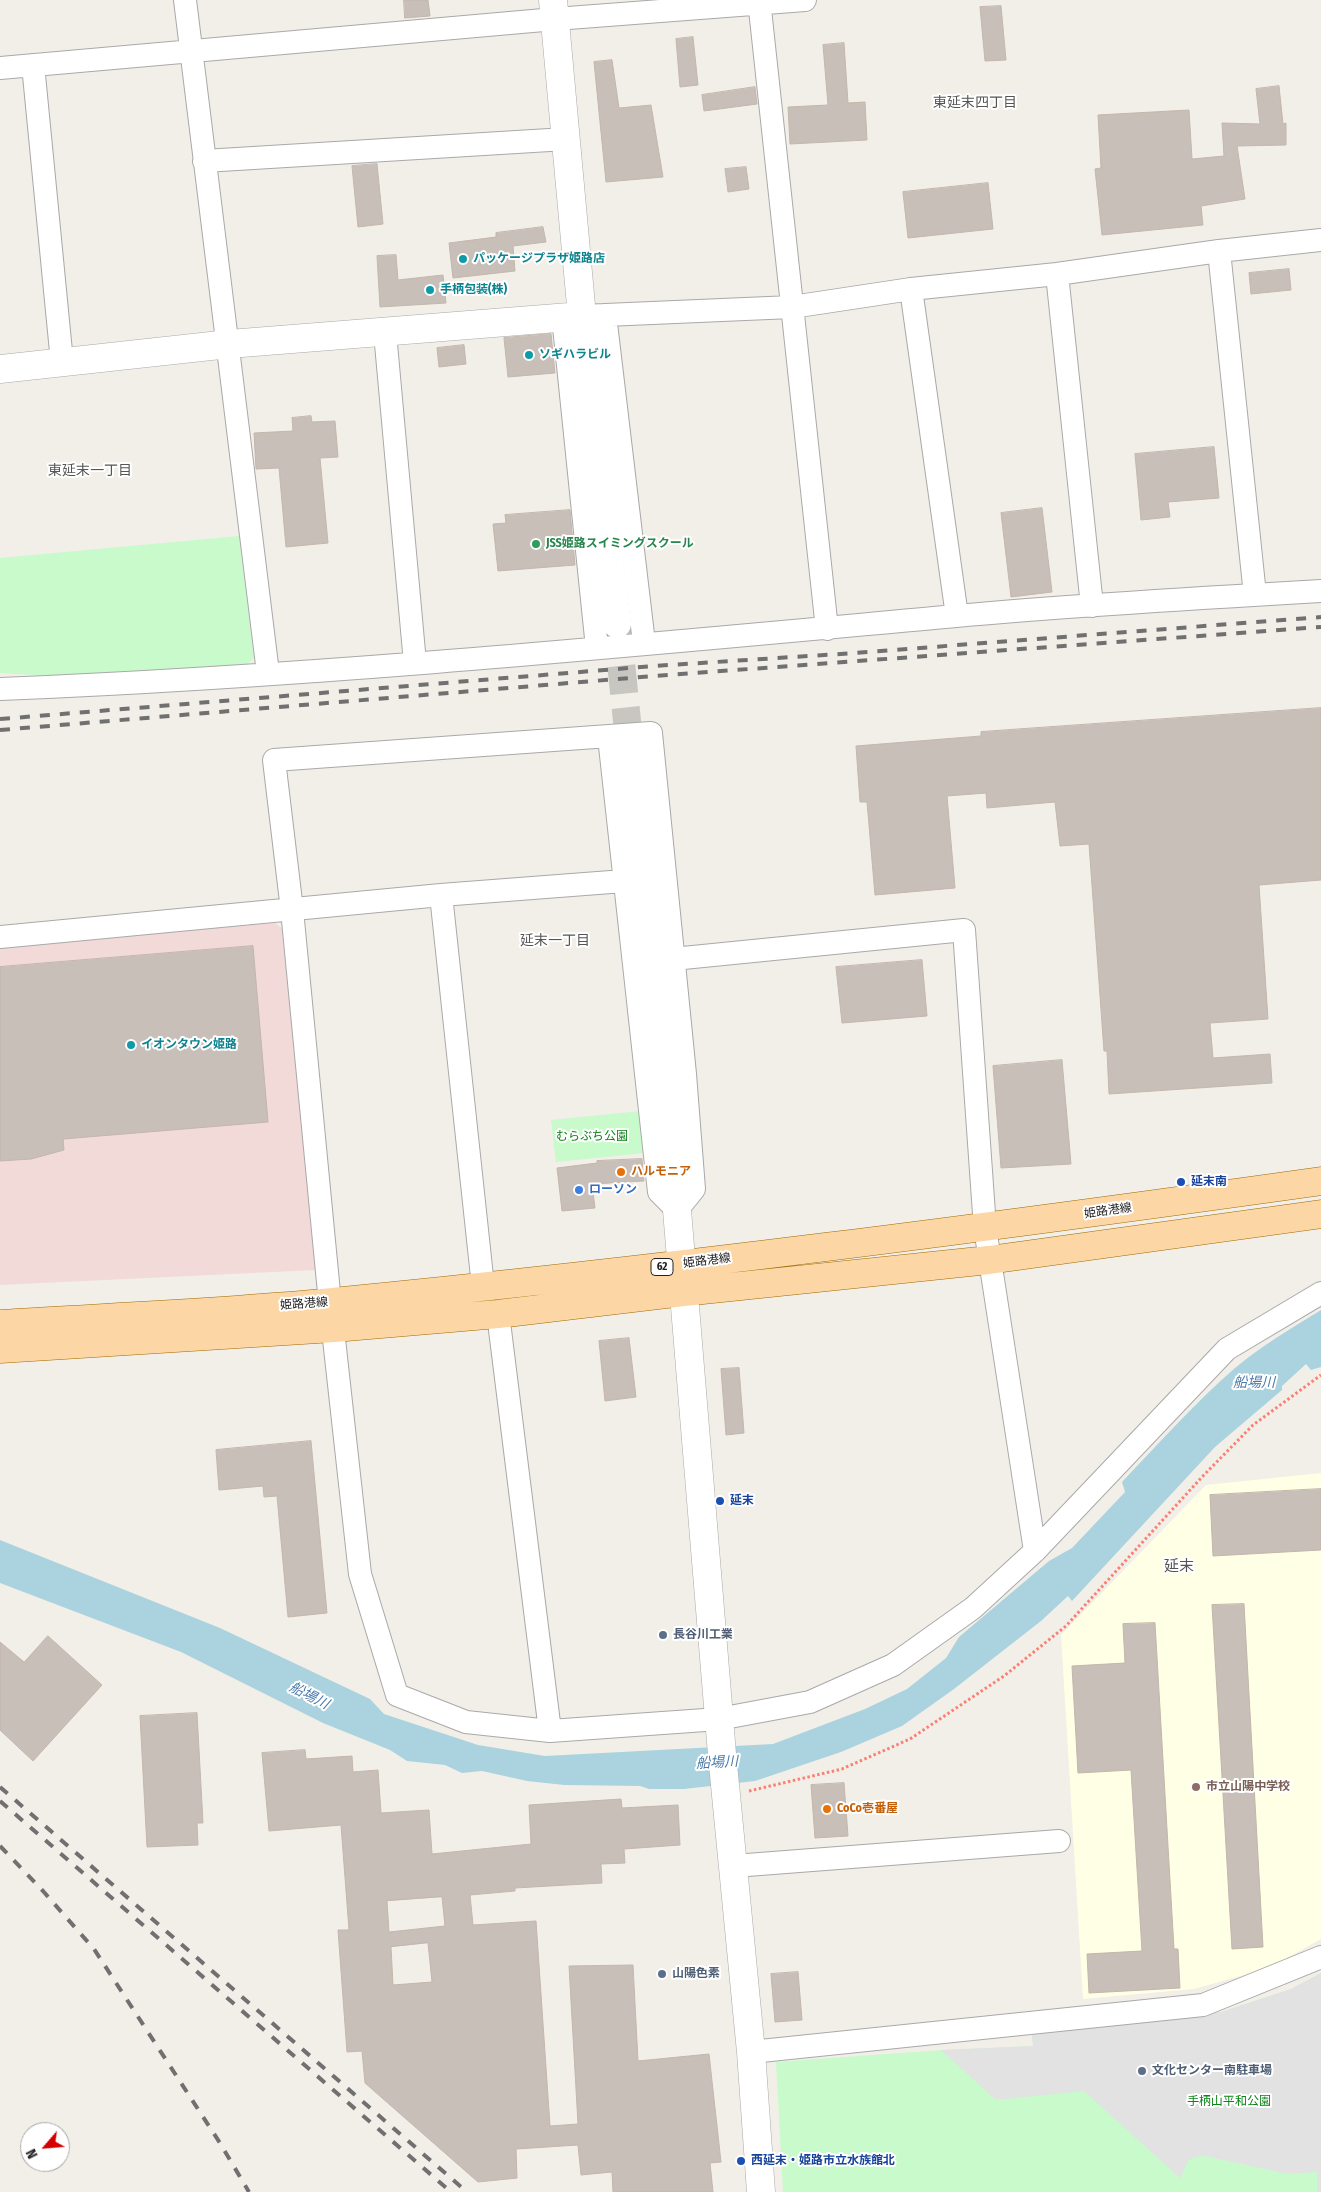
<!DOCTYPE html>
<html>
<head>
<meta charset="utf-8">
<style>
  body { margin:0 }
  #map { position:relative; width:1321px; height:2192px; overflow:hidden; background:#f2efe9; font-family:"Fira Sans Condensed",sans-serif }
  canvas { display:block }
  .north { position:absolute; left:20px; top:2122px; width:50px; height:50px; box-sizing:border-box; background:#fff; border:1px solid #a7a7a7; border-radius:50%; rotate:243deg; font-size:14px; font-weight:700; line-height:20px; text-align:center; color:#222 }
  .north::after { content:''; display:block; margin:auto; width:18px; height:22px; background:#d40000; clip-path:polygon(50% 0,100% 100%,50% 72%,0 100%) }
</style>
</head>
<body>
<div id="map">
<canvas width="1321" height="2192"></canvas>
<div class="north">N</div>
</div>
<script>
const g = document.querySelector('canvas').getContext('2d');
g.lineJoin = 'round';
function paint(path, color) { g.fillStyle = color; g.fill(path, 'evenodd'); }
function strokePath(path, color, width, dash) { g.strokeStyle = color; g.lineWidth = width; g.lineCap = dash ? 'butt' : 'round'; g.setLineDash(dash || []); g.stroke(path); }
function drawText(font, color, halo, rows, align = 'center') {
  g.font = font + ' "Fira Sans Condensed","Noto Sans JP",sans-serif'; g.lineWidth = 4; g.setLineDash([]); g.textBaseline = 'middle'; g.strokeStyle = halo; g.fillStyle = color; for (const [text, x, y, turn = 0] of rows) {
    g.save(); g.translate(x, y); g.rotate((+turn || 0) * Math.PI / 180); g.textAlign = isNaN(turn) ? turn : align; if (halo) g.strokeText(text, 0, 0); g.fillText(text, 0, 0); g.restore();
  }
}
paint(new Path2D(`
  M275,923L282,928L316,1270L0,1285V945Z`), '#f2dad9');
paint(new Path2D(`
  M1321,1473V1939L1269,1968L1194,1989L1083,1999L1061,1635L1206,1485Z`), '#ffffe5');
paint(new Path2D(`
  M239,536L254,658L244,667L65,677L0,673V558Z
  M641,1111L645,1153L556,1162L551,1120Z
  M1321,1973V2192H783L776,2062L941,2050L1033,2046L1032,2035L1040,2030L1221,2012L1291,1989Z`), '#c8facc');
paint(new Path2D(`
  M1321,1973V2192H1317V2172L1288,2174L1205,2156L1194,2157L1188,2161L1180,2178L1084,2091L996,2100L941,2050L1033,2046L1032,2035L1040,2030L1221,2012L1291,1989Z`), '#e2e2e2');
paint(new Path2D(`
  M1321,1310V1367L1311,1370L1306,1364L1282,1386V1390L1215,1447L1072,1601L1068,1596L1041,1621L954,1689L902,1726L841,1752L755,1781L684,1789H649L640,1786L564,1785L527,1781L482,1771L462,1773L445,1765L407,1761L390,1750L323,1723L181,1652L0,1583V1540L220,1628L370,1699L384,1714L478,1745L545,1756L773,1744L865,1709L907,1689L946,1658L959,1637L1049,1561L1072,1548L1125,1492L1122,1482C1159,1443 1195,1403 1235,1368C1261,1346 1292,1328 1321,1310Z`), '#aad3df');
const building = new Path2D(`
  M404,0H428L430,16L405,18Z
  M1001,6L1006,60L985,61L980,7Z
  M693,37L698,85L680,87L676,39Z
  M844,43L848,103L865,102L867,140L790,144L788,107L828,105L823,45Z
  M612,60L619,108L651,105L663,177L606,182L594,62Z
  M1279,86L1283,124L1286,123V145L1237,146L1245,199L1201,206L1203,225L1102,235L1095,169L1101,168L1098,115L1189,110L1192,159L1224,156L1222,123L1260,124L1256,89Z
  M755,87L757,104L704,111L702,95Z
  M377,164L383,224L358,227L352,166Z
  M746,167L749,189L728,192L725,169Z
  M988,183L993,229L908,238L903,192Z
  M543,227L546,242L513,246L515,271L453,278L449,243L496,237V233Z
  M396,255L398,280L443,275L446,303L380,307L377,256Z
  M1289,269L1291,290L1251,294L1249,273Z
  M551,334L555,373L508,377L504,338Z
  M464,345L466,364L439,367L437,348Z
  M311,416L312,422L335,421L338,457L320,458L328,543L286,547L279,468L256,469L254,433L293,431L292,418Z
  M1214,447L1219,498L1168,502L1170,517L1141,520L1135,454Z
  M1042,508L1052,592L1011,597L1001,513Z
  M570,510L575,565L498,571L493,524L506,523L505,515Z
  M1321,708V880L1259,885L1268,1019L1210,1023L1213,1058L1270,1054L1272,1083L1109,1094L1107,1051H1104L1089,844L1060,846L1055,802L987,808L986,793L947,796L955,888L875,895L867,802H860L856,746L981,736V732Z
  M253,946L268,1122L63,1139L64,1150L31,1159L0,1161V967Z
  M922,960L927,1016L842,1023L836,967Z
  M1062,1060L1071,1164L1001,1168L993,1066Z
  M642,1159L644,1181L592,1184L595,1208L562,1211L557,1168L597,1163V1161Z
  M629,1338L636,1397L605,1401L599,1341Z
  M739,1368L744,1433L726,1435L721,1369Z
  M311,1441L327,1613L288,1617L277,1496L264,1497L263,1486L219,1490L216,1450Z
  M1321,1489V1550L1213,1556L1210,1495Z
  M1244,1604L1263,1947L1232,1949L1212,1605Z
  M1155,1623L1174,1949H1178L1180,1988L1089,1993L1087,1954L1142,1951L1131,1770L1078,1773L1072,1666L1125,1663L1123,1624Z
  M48,1636L102,1685L33,1761L0,1730V1642L24,1662Z
  M197,1713L203,1823H197L198,1845L147,1847L140,1716Z
  M305,1750L306,1759L352,1756L353,1772L378,1770L381,1813L429,1810L432,1854L531,1844L529,1805L621,1799L622,1808L678,1805L680,1845L624,1849L625,1863L601,1864L602,1883L515,1888V1891L470,1895L473,1925L536,1921L550,2126L578,2124L569,1966L633,1965L638,2061L709,2054L721,2162L710,2163L713,2192H613L612,2172L581,2175L578,2145L516,2149L517,2178L478,2182L365,2083L362,2051L347,2052L338,1930H349L341,1825L269,1831L262,1753ZM442,1897L445,1926L389,1932L387,1901ZM428,1943L432,1982L393,1985L391,1947Z
  M844,1783L848,1836L815,1838L811,1785Z
  M798,1972L802,2020L775,2022L771,1974Z`);
paint(building, '#c7bfb8');
strokePath(building, '#c4b6ab', 1);
strokePath(new Path2D(`
  M617,624L630,750`), '#c8c6c1', 28, [28, 14]);
const minor = new Path2D(`
  M185,0L268,673
  M759,0L827,629
  M33,65L62,362
  M0,68L555,19L805,0
  M204,161L566,139
  M1219,251L1255,595
  M1057,274L1092,606
  M911,289L957,616
  M605,315L644,643
  M582,316L792,307L911,289L1057,274L1219,251L1321,240
  M563,317L597,648
  M385,333L415,663
  M0,689C319,676 638,645 956,616C1077,605 1199,598 1321,591
  M609,737L659,1192L677,1210L694,1189L685,1074L651,733L274,760L292,910L330,1303L360,1574L397,1695L466,1722L550,1731L719,1719L810,1702L893,1665L973,1608L1035,1551L1227,1349L1321,1293
  M441,895L483,1286
  M0,937L441,895L624,881
  M673,959L964,930L985,1228L1035,1551
  M498,1314L550,1731
  M734,1866L1059,1841
  M751,2052L1203,2005L1321,1957`);
const tertiary = new Path2D(`
  M553,0L585,349L617,624
  M0,369L229,344L582,316
  M630,750L677,1210L722,1754L751,2052L761,2192`);
const primary = new Path2D(`
  M0,1324C111,1317 223,1313 333,1302C664,1270 992,1227 1321,1181
  M0,1349L334,1328L498,1314L683,1292L989,1260L1321,1214`);
strokePath(minor, '#a9a9a9', 24);
strokePath(tertiary, '#a9a9a9', 29);
strokePath(primary, '#a06b00', 29);
strokePath(new Path2D(`
  M749,1791L842,1769L910,1739L1004,1676L1066,1626L1202,1477L1253,1425L1321,1375`), '#fa8072', 3, [2.5, 2.5]);
strokePath(minor, '#fff', 22);
strokePath(tertiary, '#fff', 28);
strokePath(primary, '#fcd6a4', 28);
strokePath(new Path2D(`
  M0,719L654,666L855,653L1321,617
  M0,730L654,676L1321,627
  M0,1787L467,2192
  M0,1801L451,2192
  M0,1846L43,1891L94,1949L220,2143L249,2192`), '#707070', 4, [10, 10]);
for (const [x, y, r, color] of [
  [463,259,5,"#0f9aa8"],
  [430,290,5,"#0f9aa8"],
  [529,355,5,"#0f9aa8"],
  [536,544,5,"#2e9e5b"],
  [131,1045,5,"#0f9aa8"],
  [621,1172,5,"#e8710a"],
  [1181,1182,5,"#1a4fb4"],
  [579,1190,5,"#3f7fe0"],
  [720,1501,5,"#1a4fb4"],
  [663,1635,5,"#5c6f8a"],
  [1196,1787,5,"#8d6e63"],
  [827,1809,5,"#e8710a"],
  [662,1974,5,"#5c6f8a"],
  [1142,2071,5,"#5c6f8a"],
  [741,2161,5,"#1a4fb4"]
]) { const dot = new Path2D(); dot.arc(x, y, r, 0, 2 * Math.PI); g.fillStyle = color; g.fill(dot); strokePath(dot, '#fff', 2); }
for (const [x, y, w] of [
  [662,1267,22]
]) { const box = new Path2D(); box.roundRect(x - w / 2, y - 8.5, w, 17, 4); g.fillStyle = '#fff'; g.fill(box); strokePath(box, '#222', 1); }
drawText('bold 11px', '#222', null, [
  ["62",662,1267]
]);
drawText('bold 12px', '#0d838f', '#fff', [
  ["パッケージプラザ姫路店",473,259],
  ["手柄包装(株)",440,290],
  ["ソギハラビル",539,355],
  ["イオンタウン姫路",141,1045]
], 'left');
drawText('bold 12px', '#27864d', '#fff', [
  ["JSS姫路スイミングスクール",546,544]
], 'left');
drawText('12px', '#0c8416', '#fff', [
  ["むらぶち公園",592,1137],
  ["手柄山平和公園",1229,2102]
]);
drawText('bold 12px', '#c56008', '#fff', [
  ["ハルモニア",631,1172],
  ["CoCo壱番屋",837,1809]
], 'left');
drawText('bold 12px', '#164399', '#fff', [
  ["延末南",1191,1182],
  ["延末",730,1501],
  ["西延末・姫路市立水族館北",751,2161]
], 'left');
drawText('bold 12px', '#366cbe', '#fff', [
  ["ローソン",589,1190]
], 'left');
drawText('12px', '#222', '#fff', [
  ["姫路港線",1108,1211,-8],
  ["姫路港線",707,1261,-7],
  ["姫路港線",304,1304,-4]
]);
drawText('bold 12px', '#4e5e75', '#fff', [
  ["長谷川工業",673,1635],
  ["山陽色素",672,1974],
  ["文化センター南駐車場",1152,2071]
], 'left');
drawText('bold 12px', '#785e54', '#fff', [
  ["市立山陽中学校",1206,1787]
], 'left');
drawText('14px', '#555', '#fff', [
  ["東延末四丁目",975,103],
  ["東延末一丁目",90,471],
  ["延末一丁目",555,941]
]);
drawText('italic 14px', '#4a7aab', '#fff', [
  ["船場川",1254,1383],
  ["船場川",309,1696,27],
  ["船場川",717,1763,-3]
]);
drawText('15px', '#555', '#fff', [
  ["延末",1179,1567]
]);
</script>
</body>
</html>
